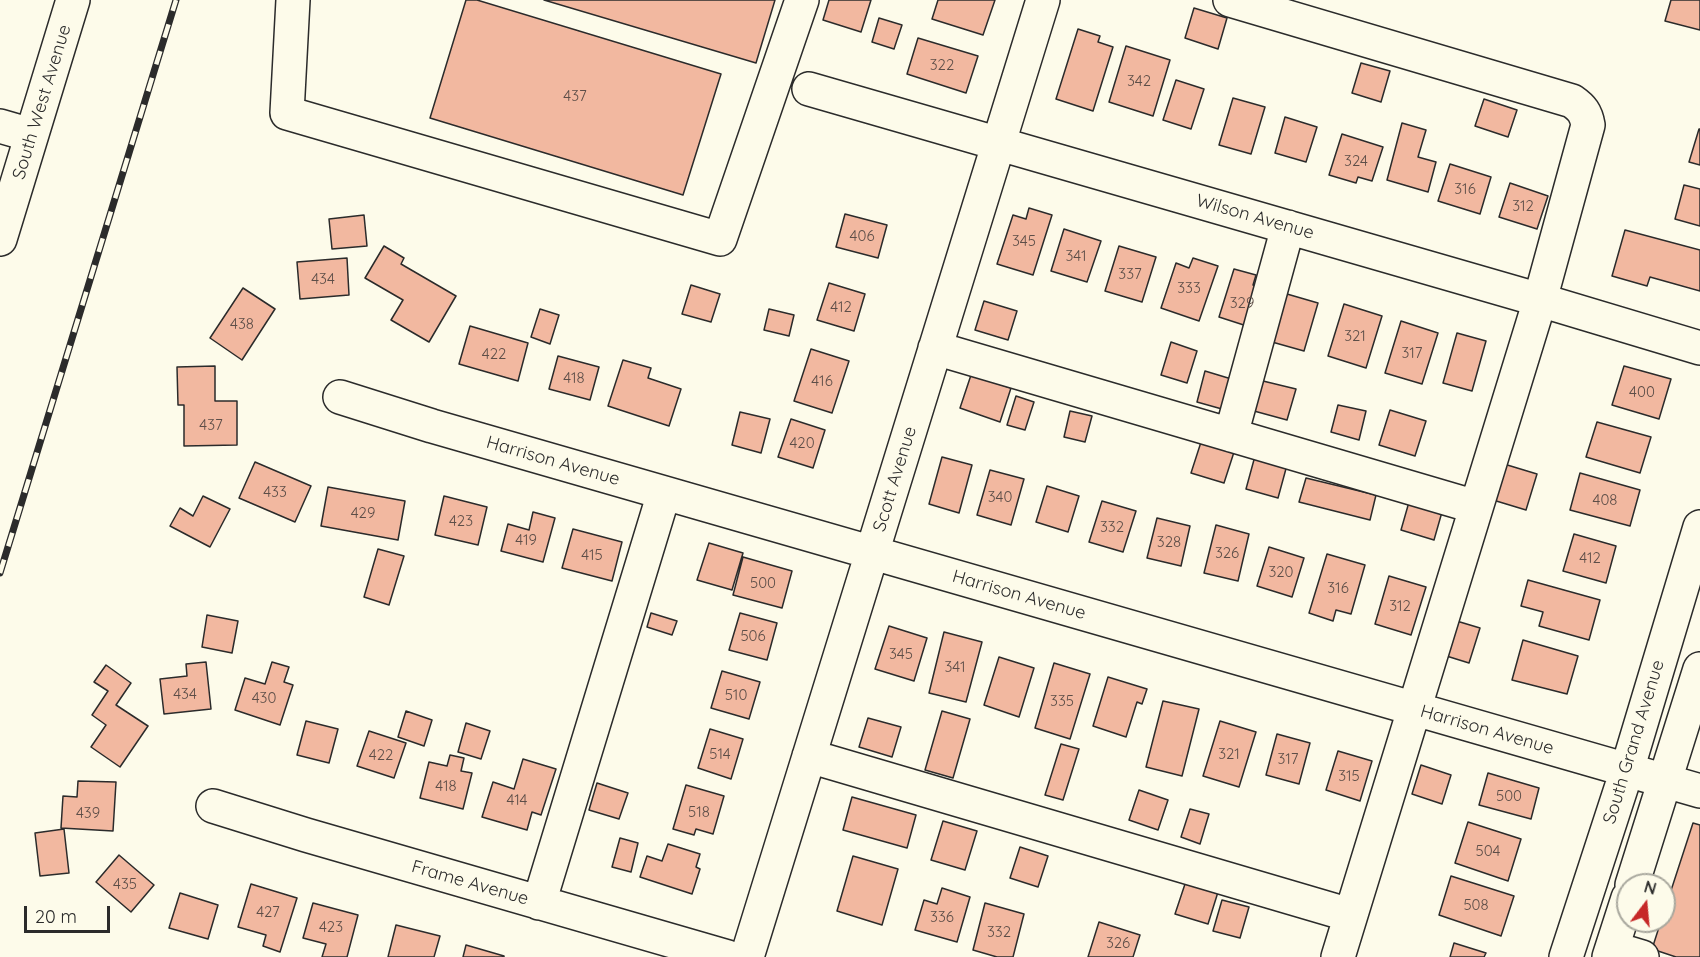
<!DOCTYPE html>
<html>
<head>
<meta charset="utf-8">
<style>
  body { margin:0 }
  #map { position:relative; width:1700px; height:957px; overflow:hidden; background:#fdfbea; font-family:Quicksand,sans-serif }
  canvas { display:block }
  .north { position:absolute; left:1616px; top:873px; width:60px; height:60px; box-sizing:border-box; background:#fdfbea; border:2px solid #a9a89e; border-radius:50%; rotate:16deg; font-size:16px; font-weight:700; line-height:24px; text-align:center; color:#2b2b2b }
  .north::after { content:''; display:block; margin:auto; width:21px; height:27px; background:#c62828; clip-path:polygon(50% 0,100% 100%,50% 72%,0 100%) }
  .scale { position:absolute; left:24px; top:906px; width:86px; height:27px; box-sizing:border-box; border:3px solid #2b2b2b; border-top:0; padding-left:8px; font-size:18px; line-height:21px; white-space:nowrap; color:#2b2b2b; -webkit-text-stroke:4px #fdfbea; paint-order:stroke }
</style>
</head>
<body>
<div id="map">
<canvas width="1700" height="957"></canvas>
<div class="north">N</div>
<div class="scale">20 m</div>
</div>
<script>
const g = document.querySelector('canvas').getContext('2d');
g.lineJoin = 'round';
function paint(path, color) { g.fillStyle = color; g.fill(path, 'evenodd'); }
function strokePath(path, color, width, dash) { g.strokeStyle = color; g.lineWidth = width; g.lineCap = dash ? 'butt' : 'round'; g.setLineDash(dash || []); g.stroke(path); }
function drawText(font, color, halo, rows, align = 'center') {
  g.font = font + ' Quicksand,sans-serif'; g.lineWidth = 4.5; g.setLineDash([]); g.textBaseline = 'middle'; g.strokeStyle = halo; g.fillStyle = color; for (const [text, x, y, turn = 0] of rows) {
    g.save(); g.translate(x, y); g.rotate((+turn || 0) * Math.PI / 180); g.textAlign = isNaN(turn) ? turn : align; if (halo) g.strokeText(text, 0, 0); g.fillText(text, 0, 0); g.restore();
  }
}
const building = new Path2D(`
  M466,0H477L721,74L683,195L430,118Z
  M544,0H775L756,63Z
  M829,0H871L861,32L823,20Z
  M938,0H995L983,35L932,19Z
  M1671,0H1700V30L1665,21Z
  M1194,8L1227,18L1218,49L1185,38Z
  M879,18L902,25L894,49L872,42Z
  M1078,29L1100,36L1098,42L1113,47L1093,111L1056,99Z
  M918,38L978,56L966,93L907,74Z
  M1126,46L1170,60L1153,116L1109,102Z
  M1361,63L1390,71L1381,102L1352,93Z
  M1176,80L1204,89L1191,129L1163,120Z
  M1233,98L1265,107L1251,154L1219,145Z
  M1484,99L1517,110L1508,137L1475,126Z
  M1285,117L1317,127L1306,162L1275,153Z
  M1402,123L1426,130L1418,157L1436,162L1428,192L1387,180Z
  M1699,129H1700V165L1689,162Z
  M1342,134L1383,147L1372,181L1358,177L1356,183L1329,175Z
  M1450,164L1491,177L1480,214L1438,201Z
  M1510,183L1548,196L1537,229L1499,217Z
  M1684,185L1700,189V226L1675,219Z
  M1029,208L1052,215L1033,275L997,264L1013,215L1026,219Z
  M845,214L887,225L878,258L836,247Z
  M364,215L367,246L332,249L329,219Z
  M1064,229L1101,241L1087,282L1051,271Z
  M1625,230L1700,250V291L1650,277L1647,286L1612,276Z
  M384,246L404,258L401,264L456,296L429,342L391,320L403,300L365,278Z
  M1119,246L1156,257L1142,302L1105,291Z
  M347,258L349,295L300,299L297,262Z
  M1193,258L1218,266L1199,321L1161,308L1176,263L1189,268Z
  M1234,269L1256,275L1253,285L1265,289L1253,328L1219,317Z
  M829,283L865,294L854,331L817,320Z
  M691,285L720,294L711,322L682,314Z
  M243,288L275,309L242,360L210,338Z
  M1287,294L1318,303L1304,351L1272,342Z
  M984,301L1017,311L1008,340L975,330Z
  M1344,304L1382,316L1366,368L1328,356Z
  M540,309L559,315L550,344L531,337Z
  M769,309L794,315L789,336L764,330Z
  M1401,321L1438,333L1422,384L1385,373Z
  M470,326L528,343L518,381L459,364Z
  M1457,333L1486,341L1472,391L1443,383Z
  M1171,342L1197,351L1187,383L1161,375Z
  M811,349L849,361L832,413L794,401Z
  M558,356L599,367L590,400L549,389Z
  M623,360L651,368L648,378L681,389L669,426L608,406Z
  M215,366V401H237V445L184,446V405H178L177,367Z
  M1624,366L1671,379L1659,419L1612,405Z
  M1205,371L1238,381L1229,411L1197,402Z
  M971,375L1011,388L1000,422L960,408Z
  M1263,381L1296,389L1287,420L1254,411Z
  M1016,396L1034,402L1025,430L1007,425Z
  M1338,405L1366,411L1359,440L1331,432Z
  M1390,410L1426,421L1415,456L1379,445Z
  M1070,411L1092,416L1085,442L1064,437Z
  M740,412L770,419L761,453L732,445Z
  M791,419L825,430L813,468L778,457Z
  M1597,422L1651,437L1640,473L1586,457Z
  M1202,439L1235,449L1224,483L1191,473Z
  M1255,456L1287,465L1278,498L1246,489Z
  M942,457L972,465L959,513L929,504Z
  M255,462L311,486L295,522L239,498Z
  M1504,464L1537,474L1526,510L1493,500Z
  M990,470L1024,479L1011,525L977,515Z
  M1580,473L1640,490L1630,526L1570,510Z
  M1306,478L1376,495L1370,520L1299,502Z
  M1047,486L1079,496L1068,532L1036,522Z
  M328,487L405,501L398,540L321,526Z
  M203,496L230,509L210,547L170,526L180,508L193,516Z
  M444,496L487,507L478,545L435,535Z
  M1102,501L1136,511L1123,552L1089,542Z
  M1409,502L1442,512L1434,540L1401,530Z
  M533,512L555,518L543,562L501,551L508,524L529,530Z
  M1157,518L1190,526L1181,566L1147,558Z
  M1216,525L1249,534L1238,581L1204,573Z
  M573,529L622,542L612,581L562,568Z
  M1574,534L1616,546L1606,583L1563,571Z
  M709,543L743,553L732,590L697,580Z
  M1269,547L1304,558L1292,597L1257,586Z
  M378,549L404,556L389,605L364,597Z
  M1327,554L1365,565L1351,614L1336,610L1333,621L1309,613Z
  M743,557L792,571L782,608L733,595Z
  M1389,576L1426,587L1411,635L1375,624Z
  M1528,580L1600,600L1589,640L1539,626L1543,612L1521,606Z
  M651,613L677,621L672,635L647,627Z
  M740,613L777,623L767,660L729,650Z
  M207,615L238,621L232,653L202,647Z
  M1450,619L1480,628L1469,663L1440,654Z
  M889,626L927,638L914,681L875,669Z
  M944,632L982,642L966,702L929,693Z
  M1523,640L1578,656L1567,694L1512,680Z
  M999,657L1034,668L1019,717L984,705Z
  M206,662L211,709L164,714L160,679L187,676L186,664Z
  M272,662L289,667L284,682L293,685L280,725L235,710L245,678L265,684Z
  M1054,663L1090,674L1070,739L1035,728Z
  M106,665L131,683L116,705L148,726L120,767L91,747L106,725L92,715L108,691L94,682Z
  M722,671L760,682L749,719L711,708Z
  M1108,677L1147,689L1142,704L1137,702L1126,737L1093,726Z
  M1163,701L1199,709L1182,776L1146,767Z
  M406,711L432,720L424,746L398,737Z
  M942,711L970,719L953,778L925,770Z
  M868,718L901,727L892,757L859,747Z
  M306,721L338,729L329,763L297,755Z
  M1220,721L1256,732L1239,787L1203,776Z
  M466,723L490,731L481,759L458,752Z
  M710,729L743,739L731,779L698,768Z
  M369,731L406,743L394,778L357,766Z
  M1277,734L1310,743L1299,784L1266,775Z
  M1061,744L1079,749L1063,800L1045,795Z
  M1338,751L1372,761L1360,801L1326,790Z
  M450,755L464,758L461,771L472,773L463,809L420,798L429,762L447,766Z
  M523,759L556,769L541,815L532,812L527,830L482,817L493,782L514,789Z
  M1421,765L1451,775L1442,804L1412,794Z
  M1488,773L1539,788L1531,819L1479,805Z
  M78,781L116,782L113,831L61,828L63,796L77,797Z
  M597,783L628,793L619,819L589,810Z
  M686,785L724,796L713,834L696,829L694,835L673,829Z
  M1139,790L1168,800L1158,830L1129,820Z
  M852,797L916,815L907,848L843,830Z
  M1190,809L1209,814L1200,844L1181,837Z
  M943,821L977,831L965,870L931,860Z
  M1468,822L1521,839L1508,881L1455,863Z
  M1693,823L1700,825V957H1676L1652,949L1661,921H1664V912Z
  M64,829L69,873L40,876L35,833Z
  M620,838L638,843L631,872L612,867Z
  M668,844L700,854L696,867L700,869L692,894L640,877L647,856L662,861Z
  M1020,847L1048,856L1038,887L1010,878Z
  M119,855L154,885L131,912L96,882Z
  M853,856L898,869L882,925L837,911Z
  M1451,876L1514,896L1501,936L1439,915Z
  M1186,881L1218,892L1208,924L1175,914Z
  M251,884L297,898L280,952L263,946L266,935L238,927Z
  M942,888L970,897L957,942L915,930L924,900L937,904Z
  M180,893L218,905L208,939L169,928Z
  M1222,900L1249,907L1240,938L1213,931Z
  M313,903L358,915L347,957H322L326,944L303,938Z
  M985,903L1024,914L1013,957H997L973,950Z
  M1099,922L1140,935L1133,957H1088Z
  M396,925L440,936L434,957H388Z
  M1454,943L1486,953L1484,957H1450Z
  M466,945L504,956V957H463Z`);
paint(building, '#f2b8a0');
strokePath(building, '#2b2b2b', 1.5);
const minor = new Path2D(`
  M293,0L287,113L720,239L802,0
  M1230,0L1572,101C1582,108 1586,113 1588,125L1540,300L1338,957
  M809,89L1540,300L1700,348
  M0,126L31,135
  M0,239L73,0
  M935,348L1476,507
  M340,397L432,426L1700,791
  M1231,435L1288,227
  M809,756L1350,915
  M213,806L306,835L728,957
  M1632,885L1700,669
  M539,903L664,493
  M1612,948L1642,957
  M747,957L1043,0
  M1566,957L1627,770L1700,527
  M1609,957L1628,898`);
strokePath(minor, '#2b2b2b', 36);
strokePath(minor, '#fdfbea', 33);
const rail = new Path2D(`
  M0,573L176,0`);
strokePath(rail, '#2b2b2b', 7);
strokePath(rail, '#fdfbea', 4.5, [14]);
drawText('15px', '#5d4e48', null, [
  ["322",942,65],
  ["342",1139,81],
  ["437",575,96],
  ["324",1356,161],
  ["316",1465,189],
  ["312",1523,206],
  ["406",862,236],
  ["345",1024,241],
  ["341",1076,256],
  ["337",1130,274],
  ["434",323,279],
  ["333",1189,288],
  ["329",1242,303],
  ["412",841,307],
  ["438",242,324],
  ["321",1355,336],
  ["317",1412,353],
  ["422",494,354],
  ["418",574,378],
  ["416",822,381],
  ["400",1642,392],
  ["437",211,425],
  ["420",802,443],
  ["433",275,492],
  ["340",1000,497],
  ["408",1605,500],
  ["429",363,513],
  ["423",461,521],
  ["332",1112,527],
  ["419",526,540],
  ["328",1169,542],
  ["326",1227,553],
  ["415",592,555],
  ["412",1590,558],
  ["320",1281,572],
  ["500",763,583],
  ["316",1338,588],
  ["312",1400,606],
  ["506",753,636],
  ["345",901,654],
  ["341",955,667],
  ["434",185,694],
  ["510",736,695],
  ["430",264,698],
  ["335",1062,701],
  ["514",720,754],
  ["321",1229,754],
  ["422",381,755],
  ["317",1288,759],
  ["315",1349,776],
  ["418",446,786],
  ["500",1509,796],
  ["414",517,800],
  ["518",699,812],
  ["439",88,813],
  ["504",1488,851],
  ["435",125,884],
  ["508",1476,905],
  ["427",268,912],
  ["336",942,917],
  ["423",331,927],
  ["332",999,932],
  ["326",1118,943]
]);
drawText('18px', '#2b2b2b', '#fdfbea', [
  ["South West Avenue",42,102,-73],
  ["Wilson Avenue",1255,217,16],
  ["Harrison Avenue",553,461,16],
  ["Scott Avenue",895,479,-73],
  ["Harrison Avenue",1019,595,16],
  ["Harrison Avenue",1487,730,16],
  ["South Grand Avenue",1634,742,-73],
  ["Frame Avenue",470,883,16]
]);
</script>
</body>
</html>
